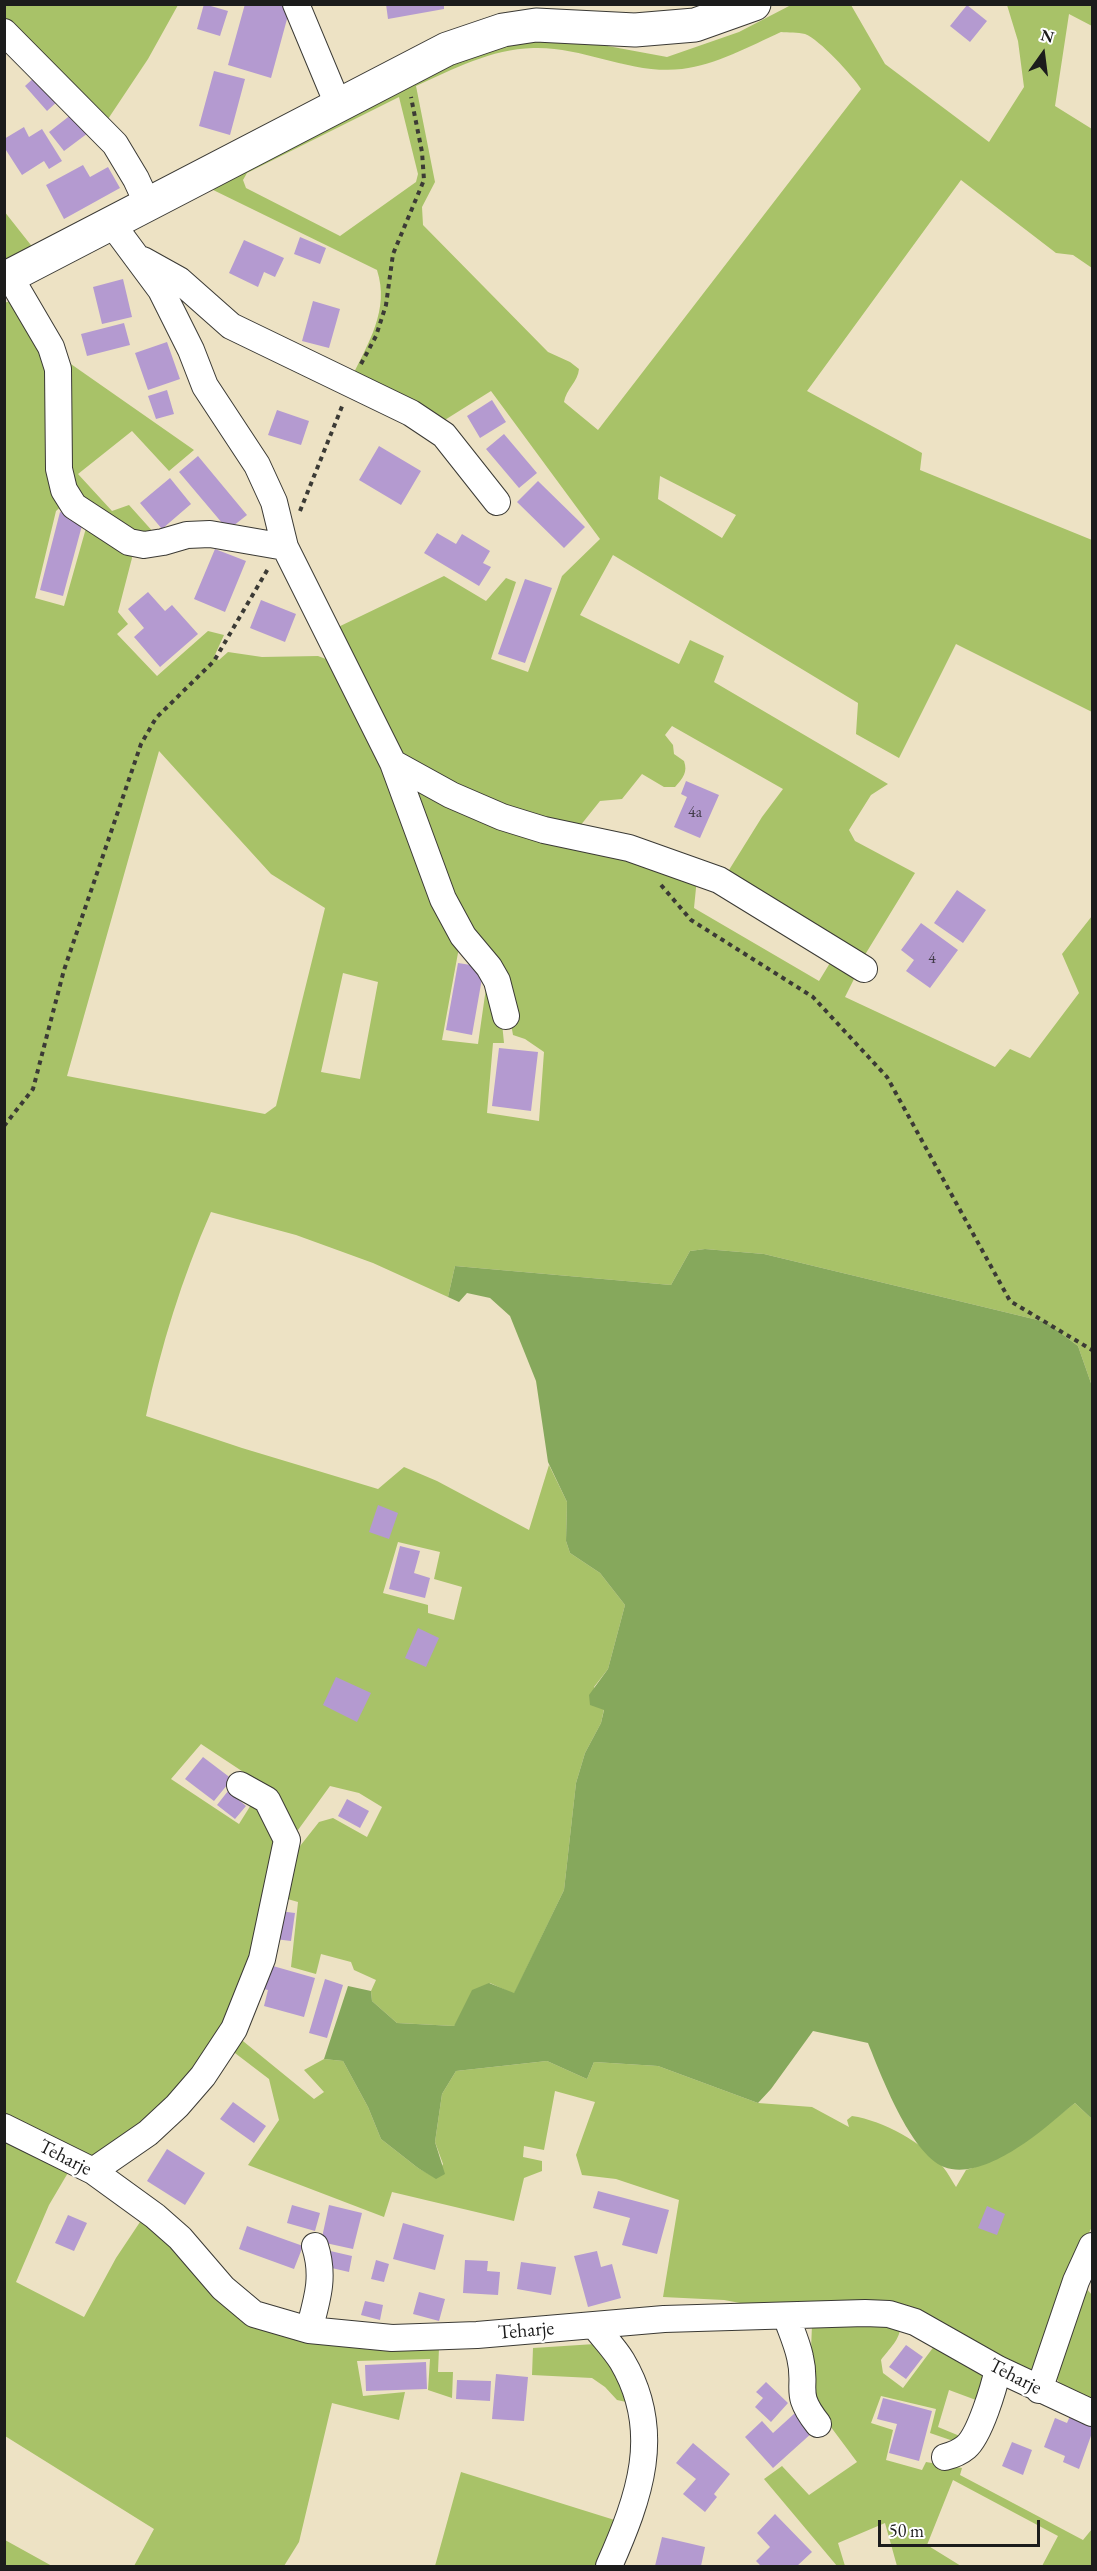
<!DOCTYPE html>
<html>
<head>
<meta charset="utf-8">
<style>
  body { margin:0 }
  #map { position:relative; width:1097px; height:2571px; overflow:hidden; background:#ede2c4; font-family:"EB Garamond",serif }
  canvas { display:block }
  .frame { position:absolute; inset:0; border:6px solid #1c1c1c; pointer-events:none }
  .north { position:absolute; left:1013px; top:24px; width:60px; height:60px; -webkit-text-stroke:4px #fff; paint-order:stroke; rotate:14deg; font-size:16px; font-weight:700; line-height:24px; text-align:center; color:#1c1c1c }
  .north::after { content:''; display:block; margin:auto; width:21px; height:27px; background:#1c1c1c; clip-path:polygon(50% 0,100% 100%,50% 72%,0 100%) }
  .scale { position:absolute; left:878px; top:2520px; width:162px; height:27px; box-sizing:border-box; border:3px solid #1c1c1c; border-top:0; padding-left:8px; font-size:18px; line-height:21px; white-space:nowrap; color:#1c1c1c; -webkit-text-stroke:4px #fff; paint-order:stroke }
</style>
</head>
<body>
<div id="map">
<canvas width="1097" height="2571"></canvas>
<div class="frame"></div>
<div class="north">N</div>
<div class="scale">50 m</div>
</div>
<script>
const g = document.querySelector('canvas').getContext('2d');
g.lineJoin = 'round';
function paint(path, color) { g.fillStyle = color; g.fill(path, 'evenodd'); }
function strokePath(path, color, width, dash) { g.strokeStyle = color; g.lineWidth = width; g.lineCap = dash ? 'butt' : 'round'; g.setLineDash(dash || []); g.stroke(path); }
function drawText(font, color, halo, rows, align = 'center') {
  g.font = font + ' "EB Garamond",serif'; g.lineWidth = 4.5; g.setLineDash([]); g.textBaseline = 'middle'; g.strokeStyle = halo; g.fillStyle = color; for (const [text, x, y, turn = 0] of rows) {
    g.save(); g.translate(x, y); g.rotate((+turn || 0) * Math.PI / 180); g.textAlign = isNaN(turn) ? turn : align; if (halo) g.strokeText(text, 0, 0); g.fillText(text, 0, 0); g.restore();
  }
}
paint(new Path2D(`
  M5,5H178L148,59L106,122L5,24Z
  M791,5H851L885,64L989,142L1024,87L1018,41L1007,5H1092V26L1069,14L1055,106L1092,129V268L1073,255L1056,253L961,180L807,391L922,453L920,470L1092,540V712L956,644L899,758L856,734L858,703L613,555L580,615L679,664L690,640L724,656L714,682L888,784L871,795L849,830L855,841L915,873L863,958L724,878L762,817L783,789L672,726L665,735L673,745L674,754L684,761C688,772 683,778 675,787H664L642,774L622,799L600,801L576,831L504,811L403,758L332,630L444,576L486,601L506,578L516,582L491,659L528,672L562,576L600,539L491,391L440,423L351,379C368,343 390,310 377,270L205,186L393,91L506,40H575L667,57L739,32ZM781,32C788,33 798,32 805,34C819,39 853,76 861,89L598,430L564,402C566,389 578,382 579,369L570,362L548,352L423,225L422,207L435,182L416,86C454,69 491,49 533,48C583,46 631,75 682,69C716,65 750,46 781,32ZM399,97L418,174L416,182L340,236L246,188L243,180L247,173ZM660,476L736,515L722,538L658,499Z
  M4,211L34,249L4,263Z
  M16,299L48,352L64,504L56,511L35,598L64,606L88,521L130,550L132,558L118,612L128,624L117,634L157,676L208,631L224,635L214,657L219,660L228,652L262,657L318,656L339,664L460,942L442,1040L478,1044L488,974L501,1013L504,1043H493L487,1113L539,1121L544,1052L525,1039L513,1035L507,1002L468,934L410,793L420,786L697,878L694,908L819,981L833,958L858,971L845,997L995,1067L1010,1049L1030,1058L1079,993L1062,954L1092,916V1386L1078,1346L1046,1322L764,1254L705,1249L690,1251L671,1285L455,1266L448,1297L373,1263L296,1235L211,1212C182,1278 161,1346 146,1416L242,1448L378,1489L404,1467L437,1481L529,1530L549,1465L567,1502L566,1541L570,1553L600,1573L625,1605L608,1669L594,1687L604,1709L601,1723L585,1753L576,1783L564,1890L514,1994L490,1983L454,2026L397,2023L372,2001L371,1991L376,1980L354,1970L351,1962L321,1954L316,1974L291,1967L298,1902L277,1896L289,1860L319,1822L333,1818L367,1837L382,1807L359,1793L330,1786L298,1830L284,1823L272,1791L201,1744L171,1779L239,1824L254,1800L279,1838L255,1958L228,2019L185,2088L102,2155L91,2156L5,2113L4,303ZM159,751L271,874L325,908L276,1106L265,1114L67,1076ZM343,973L378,982L360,1079L321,1072ZM398,1542L440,1552L434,1579L462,1587L454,1620L428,1613V1605L383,1593Z
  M68,362L194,450L169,471L132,431L78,474L112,511L129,505L155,534L146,539L93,514L62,466Z
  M238,2037L314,2099L324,2092L304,2070L324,2059L343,2061L368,2107L381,2139L418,2168L436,2178L443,2164L435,2142L442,2094L456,2071L547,2061L587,2079L594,2062L658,2066L758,2103L812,2107L849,2127L847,2120L852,2116C884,2121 922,2142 943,2167C948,2173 952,2181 956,2187L966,2170C1009,2157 1040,2130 1075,2103L1092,2119V2227L1071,2266L1032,2372L916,2315L767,2308L724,2300L663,2297L679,2200L616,2179L582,2175L576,2155L595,2102L555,2091L544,2150L524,2146L523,2157L542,2161V2171L524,2178L514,2221L392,2192L384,2217L248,2165L279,2120L269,2079L231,2050Z
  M4,2139L69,2171L49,2205L16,2282L84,2317L116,2258L144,2216L309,2340L371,2350L439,2348L438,2372H453L452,2398L428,2390L430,2359L357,2361L363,2396L405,2392L399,2420L332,2403L299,2542L284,2566H134L154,2529L5,2436Z
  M1085,2287L1092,2295V2404L1062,2386L1055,2377Z
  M812,2325H900C902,2338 888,2350 881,2360L883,2373L903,2388L935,2345L989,2373L984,2403L949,2390L938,2427L967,2439L962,2444L930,2433L936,2409L881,2396L871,2423L893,2430L886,2460L922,2470L926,2462L962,2468L960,2475L1083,2540L1092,2529V2566H1042L1058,2536L953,2480L927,2545L961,2566H897L885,2523L838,2543L845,2566H837L764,2479L782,2466L809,2495L857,2462L813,2403L810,2375Z
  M595,2344L609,2354L631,2403L617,2400L605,2387L592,2378L532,2375L533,2348Z
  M461,2472L621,2522L603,2566H435Z
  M4,2540H5L52,2566H5Z`), '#a8c268');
paint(new Path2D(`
  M705,1249L764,1254L1046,1322L1078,1346L1092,1386V2119L1075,2103C1056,2118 1037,2136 1017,2148C997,2161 967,2176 944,2167C910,2153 881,2075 868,2043L813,2031L771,2089L758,2103L658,2066L594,2062L587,2079L547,2061L456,2071L442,2094L435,2142L445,2174L436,2179L418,2168L381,2139L368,2107L343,2061L324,2059L348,1986L371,1991L372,2001L397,2023L454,2026L472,1990L489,1983L514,1993L564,1890L576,1783L585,1753L601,1723L604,1710L590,1705L589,1695L608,1669L625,1605L600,1573L570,1553L566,1541L567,1502L548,1462L536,1381L510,1316L490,1298L467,1293L459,1302L448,1297L455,1266L671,1285L690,1251Z`), '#86a85c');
paint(new Path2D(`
  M204,4L228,11L220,36L197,29Z
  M245,4H277L290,8L271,78L228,65Z
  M386,4H444V9L388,19Z
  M967,5L987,21L970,42L950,26Z
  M214,71L245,79L230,135L199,126Z
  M37,75L59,100L47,111L25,86Z
  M72,114L88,133L64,151L49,132Z
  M24,127L29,137L42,129L62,161L49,169L44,161L22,175L4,147V139Z
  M83,165L90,177L108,167L120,188L64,219L46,185Z
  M300,237L326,248L320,264L294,254Z
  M244,240L284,258L275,277L264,272L258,287L229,273Z
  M123,279L132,317L102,324L93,287Z
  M313,301L340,309L329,348L302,341Z
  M124,323L130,345L87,356L81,334Z
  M167,342L180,379L148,390L135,353Z
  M167,390L174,414L156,419L148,396Z
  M492,400L506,422L480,438L467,416Z
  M277,410L309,421L301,445L268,435Z
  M504,434L537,473L519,488L486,449Z
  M379,446L421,471L401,505L359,480Z
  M198,456L247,515L228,530L179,472Z
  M170,478L191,504L162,529L140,503Z
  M538,481L585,527L564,548L517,502Z
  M60,512L84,518L63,596L40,590Z
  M437,533L456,544L462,534L490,551L483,563L491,567L479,586L424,553Z
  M215,549L246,561L225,612L194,599Z
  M525,579L552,588L525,663L498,654Z
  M148,592L165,611L172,605L198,634L160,667L134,637L144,628L128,609Z
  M261,600L296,614L285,642L250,628Z
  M686,781L719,795L700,838L674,827L687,797L681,794Z
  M957,890L986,910L963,943L934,923Z
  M921,923L958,950L930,988L906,971L914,960L901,950Z
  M458,963L484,967L472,1035L446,1030Z
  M499,1048L538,1052L531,1111L492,1106Z
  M378,1505L398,1513L389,1539L369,1532Z
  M400,1546L420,1551L414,1573L430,1578L425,1598L389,1589Z
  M418,1628L439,1638L426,1667L405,1658Z
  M336,1677L371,1693L357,1722L323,1705Z
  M203,1757L232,1779L214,1801L185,1779Z
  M228,1791L246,1806L235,1819L217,1805Z
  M347,1799L369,1811L360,1828L338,1816Z
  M279,1911L295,1913L291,1941L275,1939Z
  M266,1964L315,1978L304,2017L264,2006L268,1990L259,1988Z
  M325,1979L343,1985L327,2038L309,2033Z
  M233,2102L266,2126L254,2143L220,2119Z
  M167,2149L205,2173L185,2205L147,2181Z
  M598,2191L669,2210L657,2254L622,2245L630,2218L593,2208Z
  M292,2205L320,2213L315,2231L287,2223Z
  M329,2205L362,2213L353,2249L321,2242Z
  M987,2206L1005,2214L997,2235L978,2228Z
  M68,2215L87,2223L74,2251L55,2243Z
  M403,2223L444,2235L435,2270L393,2259Z
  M247,2226L303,2246L294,2269L239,2249Z
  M326,2250L352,2256L349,2272L323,2266Z
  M597,2251L601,2267L612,2264L621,2298L588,2307L574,2256Z
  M376,2260L389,2264L384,2282L371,2279Z
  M465,2260L488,2261L487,2271L500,2272L498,2295L463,2293Z
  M521,2262L556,2267L551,2295L517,2289Z
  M419,2292L445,2299L439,2321L413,2314Z
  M365,2301L383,2305L380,2320L361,2315Z
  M906,2345L923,2357L906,2379L889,2367Z
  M426,2362L427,2389L366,2391L365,2365Z
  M496,2374L528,2377L524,2421L492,2419Z
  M457,2380L491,2381L490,2401L456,2399Z
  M766,2382L788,2403L771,2422L755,2407L763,2398L756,2392Z
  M883,2398L932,2411L919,2461L889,2453L897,2424L877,2419Z
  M795,2413L813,2432L773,2468L745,2437L762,2421L773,2433Z
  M1070,2416L1092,2425V2433L1079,2469L1063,2462L1065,2456L1044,2447L1055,2418L1067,2423Z
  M1012,2442L1032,2450L1023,2475L1002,2466Z
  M693,2443L730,2474L714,2494L717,2497L705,2512L683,2494L696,2479L676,2463Z
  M775,2514L812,2552L797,2566H761L756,2561L770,2547L757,2533Z
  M662,2537L705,2547L701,2566H655Z`), '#b49ad0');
const minor = new Path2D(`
  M296,4L339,107
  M4,32L115,144L136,179L148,205
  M112,224L161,290L191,350L205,386L257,465L274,502L285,547L393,763L443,899L463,936L489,967L497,981L506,1016
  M143,260L179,280L231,326L411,413L444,435L497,502
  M10,277L51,347L58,369L59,469L64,490L74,506L129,542L144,545L163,542L187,535L210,534L285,547
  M393,763L451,795L502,817L544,830L629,848L719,880L864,969
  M4,2127L93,2171L155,2216L180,2238L223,2288L254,2314L309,2330L392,2338L477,2335L664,2319L865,2313L889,2314L915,2322L998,2369L1092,2413
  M93,2171L148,2133L177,2106L203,2076L234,2029L262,1959L287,1840L267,1800L240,1785
  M786,2316C791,2330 797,2343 800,2357C808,2390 792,2391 818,2424
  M594,2325C603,2337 614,2348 622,2361C664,2432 639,2498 609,2566
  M309,2330C317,2300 325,2277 315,2246
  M1039,2390L1076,2281L1092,2246
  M945,2457C953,2455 960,2452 966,2447C980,2435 994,2387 998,2369`);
const major = new Path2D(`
  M4,279L447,49L503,30L536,25L635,30L695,25L754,4`);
strokePath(minor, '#3b3a35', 28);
strokePath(major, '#3b3a35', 35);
strokePath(new Path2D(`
  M361,364L376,336L386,305L393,254L424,180L422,152L411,97
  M300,511L343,404
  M661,885L691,920L813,997L887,1077L1010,1301L1092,1350
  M4,1126L33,1089L64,970L141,744L156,718L214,661L269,567`), '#3b3a35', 4, [4.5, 4.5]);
strokePath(minor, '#fff', 26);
strokePath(major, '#fff', 33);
drawText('16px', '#423c49', null, [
  ["4a",695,813],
  ["4",932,959]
]);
drawText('20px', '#1c1c1c', '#fff', [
  ["Teharje",65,2158,27],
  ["Teharje",526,2331,-5],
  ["Teharje",1015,2377,27]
]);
</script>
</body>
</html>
